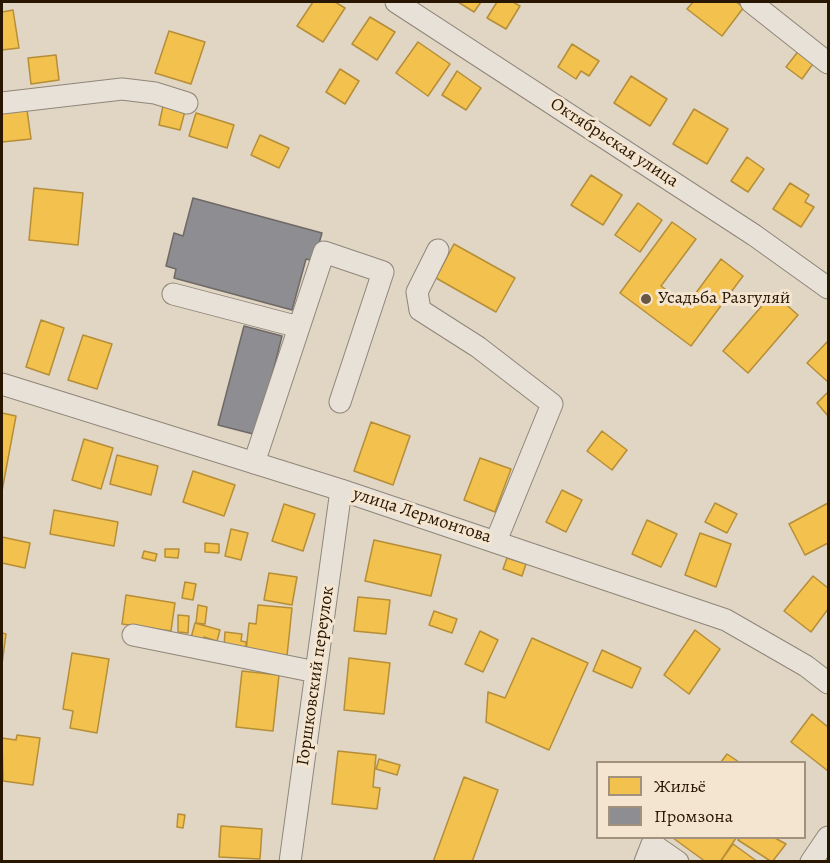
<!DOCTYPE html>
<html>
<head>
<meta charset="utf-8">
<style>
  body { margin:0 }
  #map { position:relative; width:830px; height:863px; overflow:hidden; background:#e1d5c3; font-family:Alegreya,serif }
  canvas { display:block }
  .frame { position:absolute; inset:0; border:3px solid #281600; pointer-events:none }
  .legend { position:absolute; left:596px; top:761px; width:210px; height:78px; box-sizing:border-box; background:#f4e5d0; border:2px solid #a2927d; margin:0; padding:8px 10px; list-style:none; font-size:18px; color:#281600 }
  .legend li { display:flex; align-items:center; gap:12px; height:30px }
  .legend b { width:30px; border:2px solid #a2927d }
</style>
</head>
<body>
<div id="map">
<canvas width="830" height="863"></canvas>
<div class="frame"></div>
<ul class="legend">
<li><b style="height:16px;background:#f2c14e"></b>Жильё</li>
<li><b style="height:16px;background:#8d8d92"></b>Промзона</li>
</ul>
</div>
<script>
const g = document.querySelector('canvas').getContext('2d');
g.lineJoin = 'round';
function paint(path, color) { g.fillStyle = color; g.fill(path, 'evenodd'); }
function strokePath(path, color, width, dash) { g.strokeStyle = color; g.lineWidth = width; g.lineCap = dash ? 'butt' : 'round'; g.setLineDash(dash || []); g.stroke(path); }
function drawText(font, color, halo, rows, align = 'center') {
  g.font = font + ' Alegreya,serif'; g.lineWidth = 6; g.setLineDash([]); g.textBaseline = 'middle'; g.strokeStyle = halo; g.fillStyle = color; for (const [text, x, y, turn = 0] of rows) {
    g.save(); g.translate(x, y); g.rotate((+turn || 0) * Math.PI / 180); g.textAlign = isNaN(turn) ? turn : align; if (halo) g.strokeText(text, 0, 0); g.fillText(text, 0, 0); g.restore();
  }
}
const homes = new Path2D(`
  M313,2H335L345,8L323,42L297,26Z
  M458,2H481L474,12Z
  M497,2H513L520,6L506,29L487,18Z
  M693,2H736L744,7L722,36L687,9Z
  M13,10L19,48L2,50V12Z
  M370,17L395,32L377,60L352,44Z
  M169,31L205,42L191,84L155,73Z
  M418,42L450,64L428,96L396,73Z
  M572,44L599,61L589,76L581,71L576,79L558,67Z
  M800,49L815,61L802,79L786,67Z
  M56,55L59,80L31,84L28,58Z
  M340,69L359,81L345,104L326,92Z
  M457,71L481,88L466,110L442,95Z
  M631,76L667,99L650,126L614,103Z
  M163,106L185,111L180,130L159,125Z
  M694,109L728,129L707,164L673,144Z
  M27,110L31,139L2,142V113Z
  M196,113L234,125L227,148L189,136Z
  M260,135L289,148L279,168L251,155Z
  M747,157L764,169L748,192L731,181Z
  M591,175L622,195L603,225L571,205Z
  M790,183L809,195L805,202L814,207L801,227L773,209Z
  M34,188L83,193L78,245L29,240Z
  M638,203L662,220L640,252L615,235Z
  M672,222L696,239L661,286L687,305L721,259L743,276L691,346L620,293Z
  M454,244L515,278L496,312L436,278Z
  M773,293L798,315L748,373L723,351Z
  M41,320L64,328L49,375L26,367Z
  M83,335L112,344L97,389L68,380Z
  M827,342L828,344V382L807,363Z
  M828,392V416L817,403Z
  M2,413L16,416L2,491Z
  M371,422L410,436L393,485L354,471Z
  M602,431L627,450L612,470L587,451Z
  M84,439L113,448L101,489L72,480Z
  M117,455L158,466L151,495L110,484Z
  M480,458L511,469L495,512L464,500Z
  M193,471L235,485L224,516L183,502Z
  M562,490L582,500L566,532L546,522Z
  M715,503L737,514L727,533L705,522Z
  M828,503V543L805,555L789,524Z
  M284,504L315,514L303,551L272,541Z
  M54,510L118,522L114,546L50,534Z
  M647,520L677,534L661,567L632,554Z
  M231,529L248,533L241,560L225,556Z
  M700,533L731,544L716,587L685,575Z
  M2,537L30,543L25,568L2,563Z
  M374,540L441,555L431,596L365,581Z
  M205,543L219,544V553L205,552Z
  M165,549H179L178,558L165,557Z
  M144,551L157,554L155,561L142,558Z
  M507,558L526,564L522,576L503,569Z
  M269,573L297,577L292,605L264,600Z
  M813,576L828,588V609L811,632L784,611Z
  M185,582L196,584L193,600L182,598Z
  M126,595L175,603L171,631L122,624Z
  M358,597L390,600L386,634L354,631Z
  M198,605L207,607L205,624L196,623Z
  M258,605L292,608L287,656L246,651L249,623L256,624Z
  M434,611L457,619L452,633L429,625Z
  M178,615L189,616L188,633L178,632Z
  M195,623L220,630L217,641L204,637L202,641L191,638Z
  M695,630L720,649L689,694L664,675Z
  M480,631L498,640L483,672L465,664Z
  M225,632L242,634L241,641L246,642V649L224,647Z
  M2,633L6,634L2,664Z
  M532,638L588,663L549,750L486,722L488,692L505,698Z
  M602,650L641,668L632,688L593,671Z
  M72,653L109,659L97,733L70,728L73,711L63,709Z
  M349,658L390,663L384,714L344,710Z
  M242,671L279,675L273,731L236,727Z
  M812,714L828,727V771L791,742Z
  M17,735L40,738L33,785L3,781L2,738L16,740Z
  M338,751L376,755L373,787L380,788L377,809L332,804Z
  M727,754L739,762H721Z
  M379,759L400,765L397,775L376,769Z
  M464,777L498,790L472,862H433Z
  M178,814L185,815L183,828L177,827Z
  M221,826L262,829L260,859L219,857Z
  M673,838H736L720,862H706Z
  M740,838H775L786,844L772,862L738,840Z
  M733,844L758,862H720Z`);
paint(homes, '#f2c14e');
strokePath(homes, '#b58e37', 1.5);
const industry = new Path2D(`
  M193,198L322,233L314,261L306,259L292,310L174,278L176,269L166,266L174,233L183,236Z
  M244,326L282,336L257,435L218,425Z`);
paint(industry, '#8d8d92');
strokePath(industry, '#6f6966', 1.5);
const minor = new Path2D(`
  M396,2L754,235L828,288
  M751,2L828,63
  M2,103L122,89L155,93L187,103
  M438,250L417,292L420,310L478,347L552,404L496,541
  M173,294L299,327
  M2,384L341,490L726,620L806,666L828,683
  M254,463L324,252L383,272L340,402
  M133,635L316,672
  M290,862L341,490
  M645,862L652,844L678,862
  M811,862L828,837`);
strokePath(minor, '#8f8679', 23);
strokePath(minor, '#e7e1d8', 21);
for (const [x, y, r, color] of [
  [646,299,6,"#695944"]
]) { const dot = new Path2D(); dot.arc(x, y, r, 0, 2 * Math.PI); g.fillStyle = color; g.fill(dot); strokePath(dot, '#f4e5d0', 2); }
drawText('18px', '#281600', '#f4e5d0', [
  ["Октябрьская улица",614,143,33],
  ["улица Лермонтова",422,516,18],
  ["Горшковский переулок",316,676,-82]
]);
drawText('18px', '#281600', '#f4e5d0', [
  ["Усадьба Разгуляй",658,299]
], 'left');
</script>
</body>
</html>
